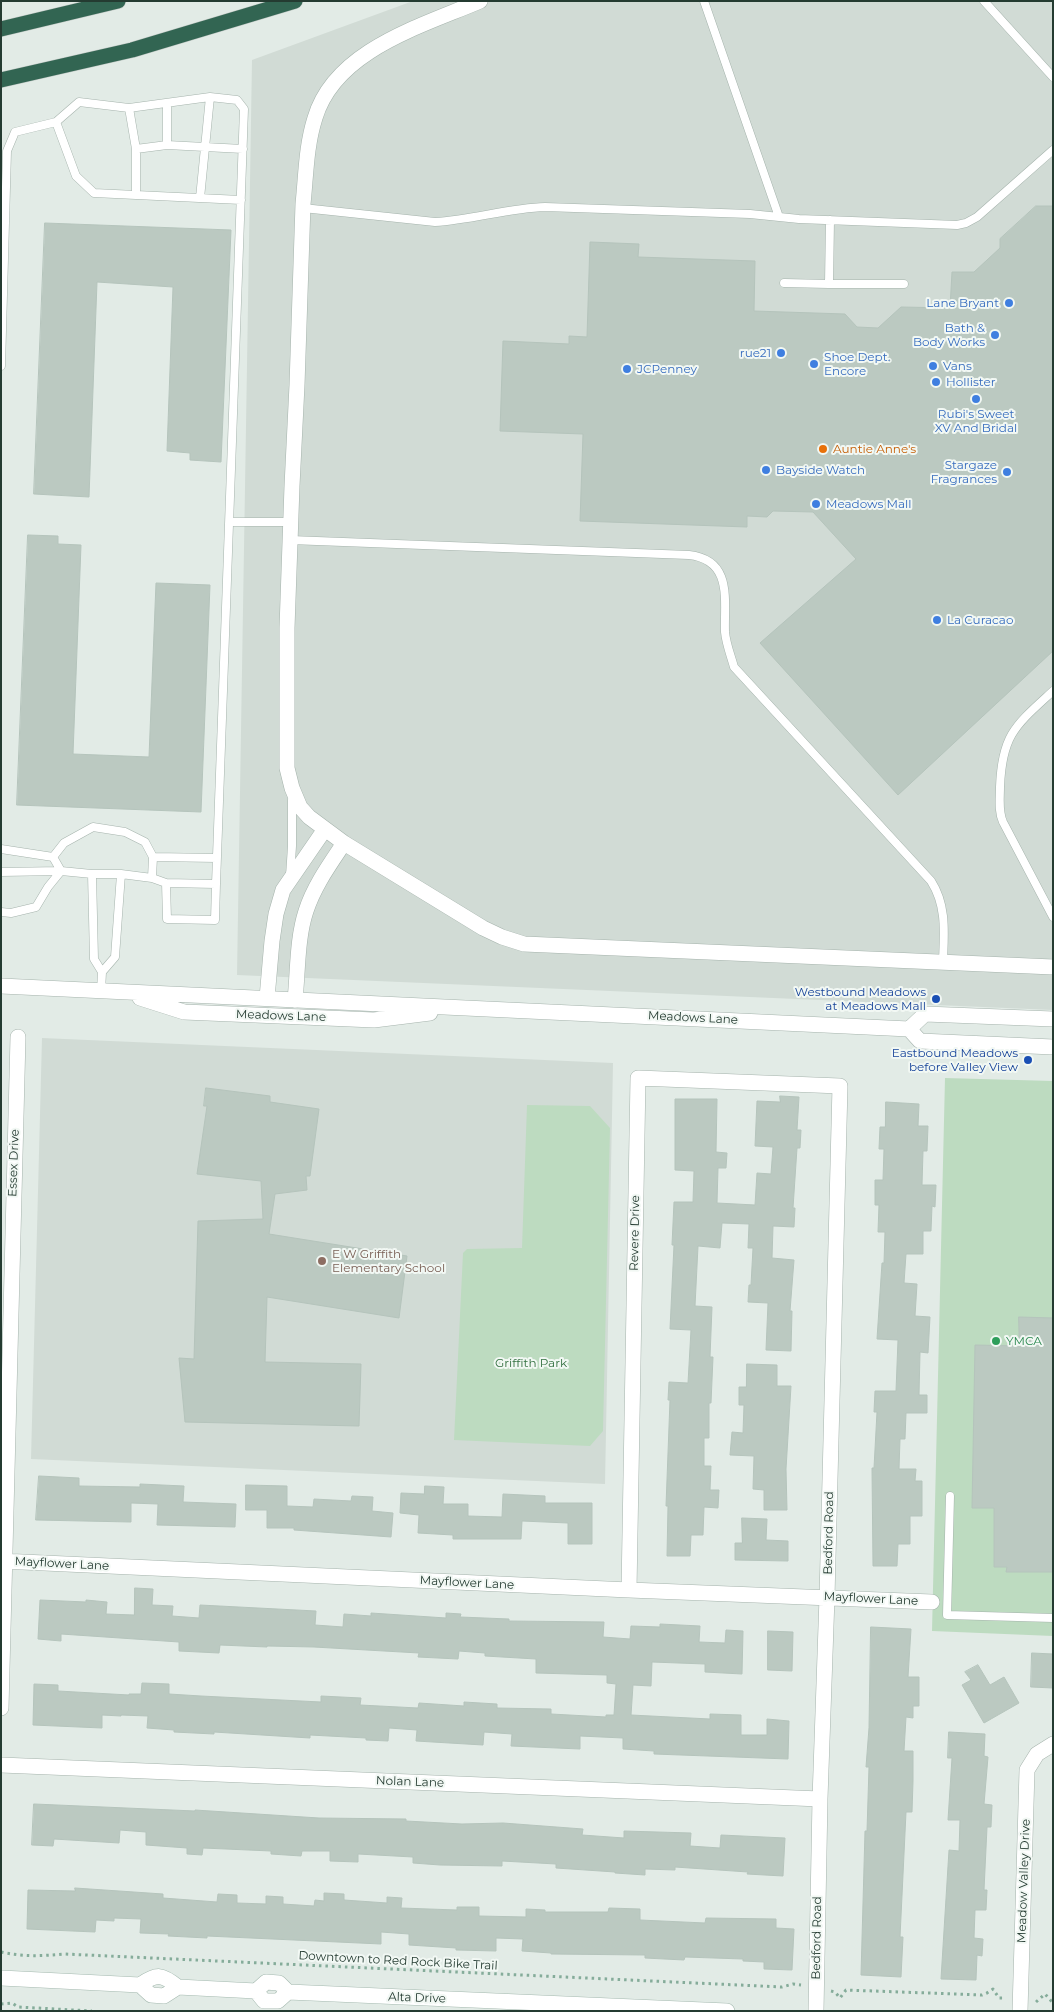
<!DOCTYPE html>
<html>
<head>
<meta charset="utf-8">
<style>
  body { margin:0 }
  #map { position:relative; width:1054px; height:2012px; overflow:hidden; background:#e2ebe6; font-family:Montserrat,sans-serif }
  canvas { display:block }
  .frame { position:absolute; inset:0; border:2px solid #243b31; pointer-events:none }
</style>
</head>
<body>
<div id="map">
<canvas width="1054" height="2012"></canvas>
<div class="frame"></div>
</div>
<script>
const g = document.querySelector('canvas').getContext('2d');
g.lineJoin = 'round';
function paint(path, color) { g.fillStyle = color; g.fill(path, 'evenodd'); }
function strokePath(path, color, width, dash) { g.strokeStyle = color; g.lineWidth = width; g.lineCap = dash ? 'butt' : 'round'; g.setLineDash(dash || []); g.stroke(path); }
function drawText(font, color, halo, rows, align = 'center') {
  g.font = font + ' Montserrat,sans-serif'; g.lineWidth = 4; g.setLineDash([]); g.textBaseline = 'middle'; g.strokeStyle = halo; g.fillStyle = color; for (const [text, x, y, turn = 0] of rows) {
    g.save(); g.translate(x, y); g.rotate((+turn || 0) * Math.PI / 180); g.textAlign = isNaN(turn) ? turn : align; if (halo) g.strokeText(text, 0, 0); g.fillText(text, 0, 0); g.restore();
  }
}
paint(new Path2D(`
  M413,1H1053V1010L237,975L252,60Z
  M42,1038L613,1063L605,1484L31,1459Z`), '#d1dbd5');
paint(new Path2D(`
  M945,1078L1053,1081V1636L932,1631Z
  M527,1105L590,1106L610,1128L603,1431L590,1446L454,1440L463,1253L467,1249L522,1248Z`), '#bddbc0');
const building = new Path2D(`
  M1036,206H1053V651L898,795L760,643L856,559L813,512L773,511L767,517L747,516V527L580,521L583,434L500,431L503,341L569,344V336L587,337L590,242L639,244L638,257L755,261L754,311L845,314L857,327L878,328L901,307L950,308L952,272H974L1000,248V239Z
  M45,223L231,230L221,462L190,460V453L167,451L173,287L97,282L89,497L34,494Z
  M28,535L58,536V544L81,545L73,754L149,757L156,583L210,585L201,812L17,805Z
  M206,1088L270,1096V1102L319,1109L310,1176H306L307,1190L275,1194L269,1234L407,1256L399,1318L267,1297L265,1362L361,1364L359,1426L185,1422L179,1358L194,1359L198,1221L263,1219L261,1181L197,1174L207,1106H204Z
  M780,1096L799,1097L797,1130H801L800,1148H797L793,1208H795L794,1227L773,1226L772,1258L794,1260L790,1311H792L791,1351L766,1350L768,1303L748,1302L749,1285H751L753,1248H748L749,1224L722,1223L720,1248L698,1246L695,1306L712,1307L710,1357H713L711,1403H709V1438H704V1466H711L710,1490H719L718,1508L704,1507L703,1535H691L690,1556H667L668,1506H666L670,1400H668L669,1382L688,1383L691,1330L670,1329L674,1245H672L674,1202H693L694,1171L675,1170V1099H717L716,1152L727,1153L726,1168H718L717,1203L755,1205L757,1173L771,1174L773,1147L755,1146L757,1101L780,1102Z
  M886,1102L919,1104L918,1126H928L927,1151H923L922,1185H936L935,1207L932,1206L931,1231H923V1254H906L904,1283L917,1284L915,1316L930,1317L928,1353L920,1352L919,1395H927V1413H906L905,1439H900L899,1469H916L915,1481H922V1516H910V1544H898L897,1566H873L872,1468H874L877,1412H874L875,1391H896L898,1340L877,1339L882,1263H884L885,1232H878L879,1205H875V1180H883L884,1149H879L880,1127H885Z
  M1019,1317L1053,1318V1572H1006L1007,1567H994V1508H972L975,1345L1019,1346Z
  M747,1364L777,1365V1386H791L786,1469L787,1510H764V1490L753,1489L754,1456L730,1455L732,1432L743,1433L744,1405H739V1387H746Z
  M39,1476L79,1478V1486L140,1487V1484L184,1486L183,1502L236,1504L235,1527L157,1525L158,1504L131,1503V1522L36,1520Z
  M246,1485L287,1486V1506L313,1507L314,1499L351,1501L352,1496L373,1497L372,1511L393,1513L391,1537L294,1530V1528H267V1510H246Z
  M425,1486L444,1487L443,1504H468V1516L502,1517L503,1494L545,1496V1503H592V1544H568V1523L522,1521L521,1539H453V1535L418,1533L419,1515L400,1513L401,1493L424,1494Z
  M742,1518L767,1519L766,1540L788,1541V1561L735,1560V1543H742Z
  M135,1588L153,1589L152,1605L173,1606L172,1616L199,1618L200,1605L316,1611L315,1625L343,1627L344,1614L371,1616V1613L446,1618V1613L461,1614L460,1617L509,1619V1621L604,1622L603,1637L630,1639L631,1626L660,1627V1624L700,1626L699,1642L725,1643L726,1630L743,1631L742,1674L705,1672V1664L652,1662L651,1686L633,1685L631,1715L710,1719V1714L741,1715V1735H767V1719L789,1721L788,1759L654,1754V1751L623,1749V1738L580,1736V1749L511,1746L512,1734L484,1732L483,1745L416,1741L417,1730L389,1728L388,1741L366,1740V1738L310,1735V1738L214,1732V1734L174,1732V1730L147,1728L148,1716L121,1715V1716L102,1715V1728L33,1725L34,1684L58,1685V1691L129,1695V1694H141L142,1683L169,1684V1694L201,1696L321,1702V1696L361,1698L360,1705L418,1708L419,1703L464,1706V1702L497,1704V1708L551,1709V1714L606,1717V1715H614L616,1684L607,1683V1675L536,1673V1659L485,1656V1653L459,1651L458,1659L418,1657L419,1653L314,1647L267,1646V1647L220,1645L219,1653L179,1651V1642L61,1634V1641L38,1639L40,1600L86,1602V1600L107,1602L106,1614L134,1615Z
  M871,1627L911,1629L908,1677H919V1706H913V1718L906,1717L904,1751H913V1781L912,1812H906L900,1937H903L901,1977L861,1975L865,1831H867L869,1767H866L869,1728Z
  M768,1631L793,1632L792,1671L768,1670Z
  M1032,1653L1053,1654V1688L1031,1687Z
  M978,1665L990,1685L1004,1677L1019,1703L984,1723L962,1685L971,1680L965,1672Z
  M949,1732L985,1734L984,1756L988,1757L984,1804L992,1805L991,1827H987L984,1890H987L986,1910H975L974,1938L983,1939L982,1956L977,1955L976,1980L941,1979L949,1850L959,1851L960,1820H948L952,1758H948Z
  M34,1804L195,1811V1810L319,1818L406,1819V1821L462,1824L503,1823L583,1829L582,1835L624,1838V1831L691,1833L690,1846L720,1848L721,1835L785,1838L783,1876L747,1874L748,1872L675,1867V1870L645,1869V1875L615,1873V1872L556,1868V1864L502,1861V1866L440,1865L413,1863V1857L358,1854V1862L330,1861V1851H302L301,1856L271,1854V1851L203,1848L202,1855L187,1854V1848L146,1845V1832L120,1830L119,1843L54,1839L53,1846L32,1845Z
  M75,1888L163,1894V1898L217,1902L218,1894L237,1895V1903L266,1904V1896L283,1897V1904L314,1906L315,1900L324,1901V1893L344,1894V1900L387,1903V1897L402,1898L401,1908L457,1910V1907H479V1916L526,1917V1909L545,1910V1912H608L609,1908L640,1909V1920L705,1923L706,1918L776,1919V1928L794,1929L792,1970L764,1969V1962L743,1961V1959L685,1957L684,1960L645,1958V1955L551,1954V1953L522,1951L523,1939L496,1938V1951L456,1950V1948L409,1945V1934L381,1932V1944L207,1936V1938L168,1936L169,1934L140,1933L141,1919L114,1918V1921L96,1920L95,1932L27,1929L28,1890L75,1891Z`);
paint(building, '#bbc9c1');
strokePath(building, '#b5c4bc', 1);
const service = new Path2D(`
  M704,1L779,217
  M984,1L1053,77
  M167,103V145
  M129,108L136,149V194
  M56,122L76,176L94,193L241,200
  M136,149L167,145L243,149
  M200,198L210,97
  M303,208L435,222C472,220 508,208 545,207L750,214L799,219L957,225L966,223L977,217L1053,150
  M830,220L829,284H904
  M784,283L829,284
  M1,366L7,151L15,132L56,122L79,102L129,108L210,97L237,100L244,109L216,884
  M230,522H291
  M290,540L689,555C733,560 724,600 725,632C726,644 731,656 734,667L931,881C947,906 944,933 943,961
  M1053,691C1016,725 1002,734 1000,787C1000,799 998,811 1003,822L1053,917
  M1,849L53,857L64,843L93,827L125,832L145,842L153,857L152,878
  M153,857L217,858
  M1,872L61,871L53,857
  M92,874L94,959L102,972L101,991
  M290,876L292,846V800
  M1,912L11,913L36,907L48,887L61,871L92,874H121L152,878L166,883L216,884L215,920L167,919L166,883
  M102,972L115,957L121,874
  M950,1496L947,1615L1053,1618`);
const minor = new Path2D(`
  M480,1C422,26 335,50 315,118C306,146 306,176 303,204L297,385L292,486L287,628V768L292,788L300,807L309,817L344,843L483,928L502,937L524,944L1053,967
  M267,998L272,941L276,914L283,890L325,829
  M295,1000C298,971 297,938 306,911C314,886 330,864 344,843
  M1,1561L629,1590L932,1602
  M629,1590L638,1078L840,1086L827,1597L820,1799L816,2011
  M1,1708L18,1037
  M1,1765L820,1799
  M1020,2011L1027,1770L1037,1754L1053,1744`);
const tertiary = new Path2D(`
  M1,986L909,1029L920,1041L1053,1047
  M140,998L184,1012L374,1020L430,1013
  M909,1029L925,1014L1053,1019`);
const secondary = new Path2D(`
  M1,1978L140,1985C157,1973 162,1974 178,1987
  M140,1985L151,1995L164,1996L178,1987L256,1991L266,1982L279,1983L288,1992L727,2011
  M256,1991L264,2001H278L288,1992`);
const motorway = new Path2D(`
  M1,29L118,1
  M1,80L132,50L295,1`);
strokePath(service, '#a5b3ac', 9);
strokePath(minor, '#a5b3ac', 16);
strokePath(tertiary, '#a5b3ac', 16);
strokePath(secondary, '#a4b9af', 16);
strokePath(motorway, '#c2c8c5', 16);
strokePath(new Path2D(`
  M1,1952C23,1957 43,1956 65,1954L782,1987L793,1984L801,1985
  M831,1991L835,1992L840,1998L846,1990L982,1995L987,1993L993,1989L999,1998H1005
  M1036,2002L1045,1994L1053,2003
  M1,2004L12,2003L18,2007L92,2011`), '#85ac9a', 3, [2.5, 4]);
strokePath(service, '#fff', 8);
strokePath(minor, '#fff', 15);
strokePath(tertiary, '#fff', 15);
strokePath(secondary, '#fff', 15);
strokePath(motorway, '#326552', 15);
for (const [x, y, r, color] of [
  [1009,303,5,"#3f7fe0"],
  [995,335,5,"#3f7fe0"],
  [781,353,5,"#3f7fe0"],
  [814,364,5,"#3f7fe0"],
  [933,366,5,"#3f7fe0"],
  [627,369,5,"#3f7fe0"],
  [936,382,5,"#3f7fe0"],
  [976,399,5,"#3f7fe0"],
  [823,449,5,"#e8710a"],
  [766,470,5,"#3f7fe0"],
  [1007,472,5,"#3f7fe0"],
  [816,504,5,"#3f7fe0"],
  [937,620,5,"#3f7fe0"],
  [936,999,5,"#1a4fb4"],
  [1028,1060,5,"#1a4fb4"],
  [322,1261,5,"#8d6e63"],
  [996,1341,5,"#2e9e5b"]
]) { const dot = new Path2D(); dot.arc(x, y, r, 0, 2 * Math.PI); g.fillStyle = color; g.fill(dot); strokePath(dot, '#f2f8f4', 2); }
drawText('12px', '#366cbe', '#f2f8f4', [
  ["Lane Bryant",999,303,"right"],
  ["Bath &",985,328,"right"],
  ["Body Works",985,342,"right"],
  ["rue21",771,353,"right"],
  ["Shoe Dept.",824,357],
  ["Encore",824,371],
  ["Vans",943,366],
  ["JCPenney",637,369],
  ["Hollister",946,382],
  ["Rubi's Sweet",976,414,"center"],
  ["XV And Bridal",976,428,"center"],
  ["Stargaze",997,465,"right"],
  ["Fragrances",997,479,"right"],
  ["Bayside Watch",776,470],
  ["Meadows Mall",826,504],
  ["La Curacao",947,620]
], 'left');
drawText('12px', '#c56008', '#f2f8f4', [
  ["Auntie Anne's",833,449]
], 'left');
drawText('12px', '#164399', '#f2f8f4', [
  ["Westbound Meadows",926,992],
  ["at Meadows Mall",926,1006],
  ["Eastbound Meadows",1018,1053],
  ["before Valley View",1018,1067]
], 'right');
drawText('12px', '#243b31', '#f2f8f4', [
  ["Meadows Lane",281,1016,2],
  ["Meadows Lane",693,1018,3],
  ["Essex Drive",14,1163,-88],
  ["Revere Drive",635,1233,-89],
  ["Bedford Road",829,1533,-89],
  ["Mayflower Lane",62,1564,3],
  ["Mayflower Lane",467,1583,3],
  ["Mayflower Lane",871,1599,3],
  ["Nolan Lane",410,1782,2],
  ["Meadow Valley Drive",1024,1881,-88],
  ["Bedford Road",817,1938,-89],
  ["Downtown to Red Rock Bike Trail",398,1961,3],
  ["Alta Drive",417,1998,2]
]);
drawText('12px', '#785e54', '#f2f8f4', [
  ["E W Griffith",332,1254],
  ["Elementary School",332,1268]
], 'left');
drawText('12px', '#27864d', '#f2f8f4', [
  ["YMCA",1006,1341]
], 'left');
drawText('12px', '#316f3f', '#f2f8f4', [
  ["Griffith Park",531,1363]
]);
</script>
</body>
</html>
